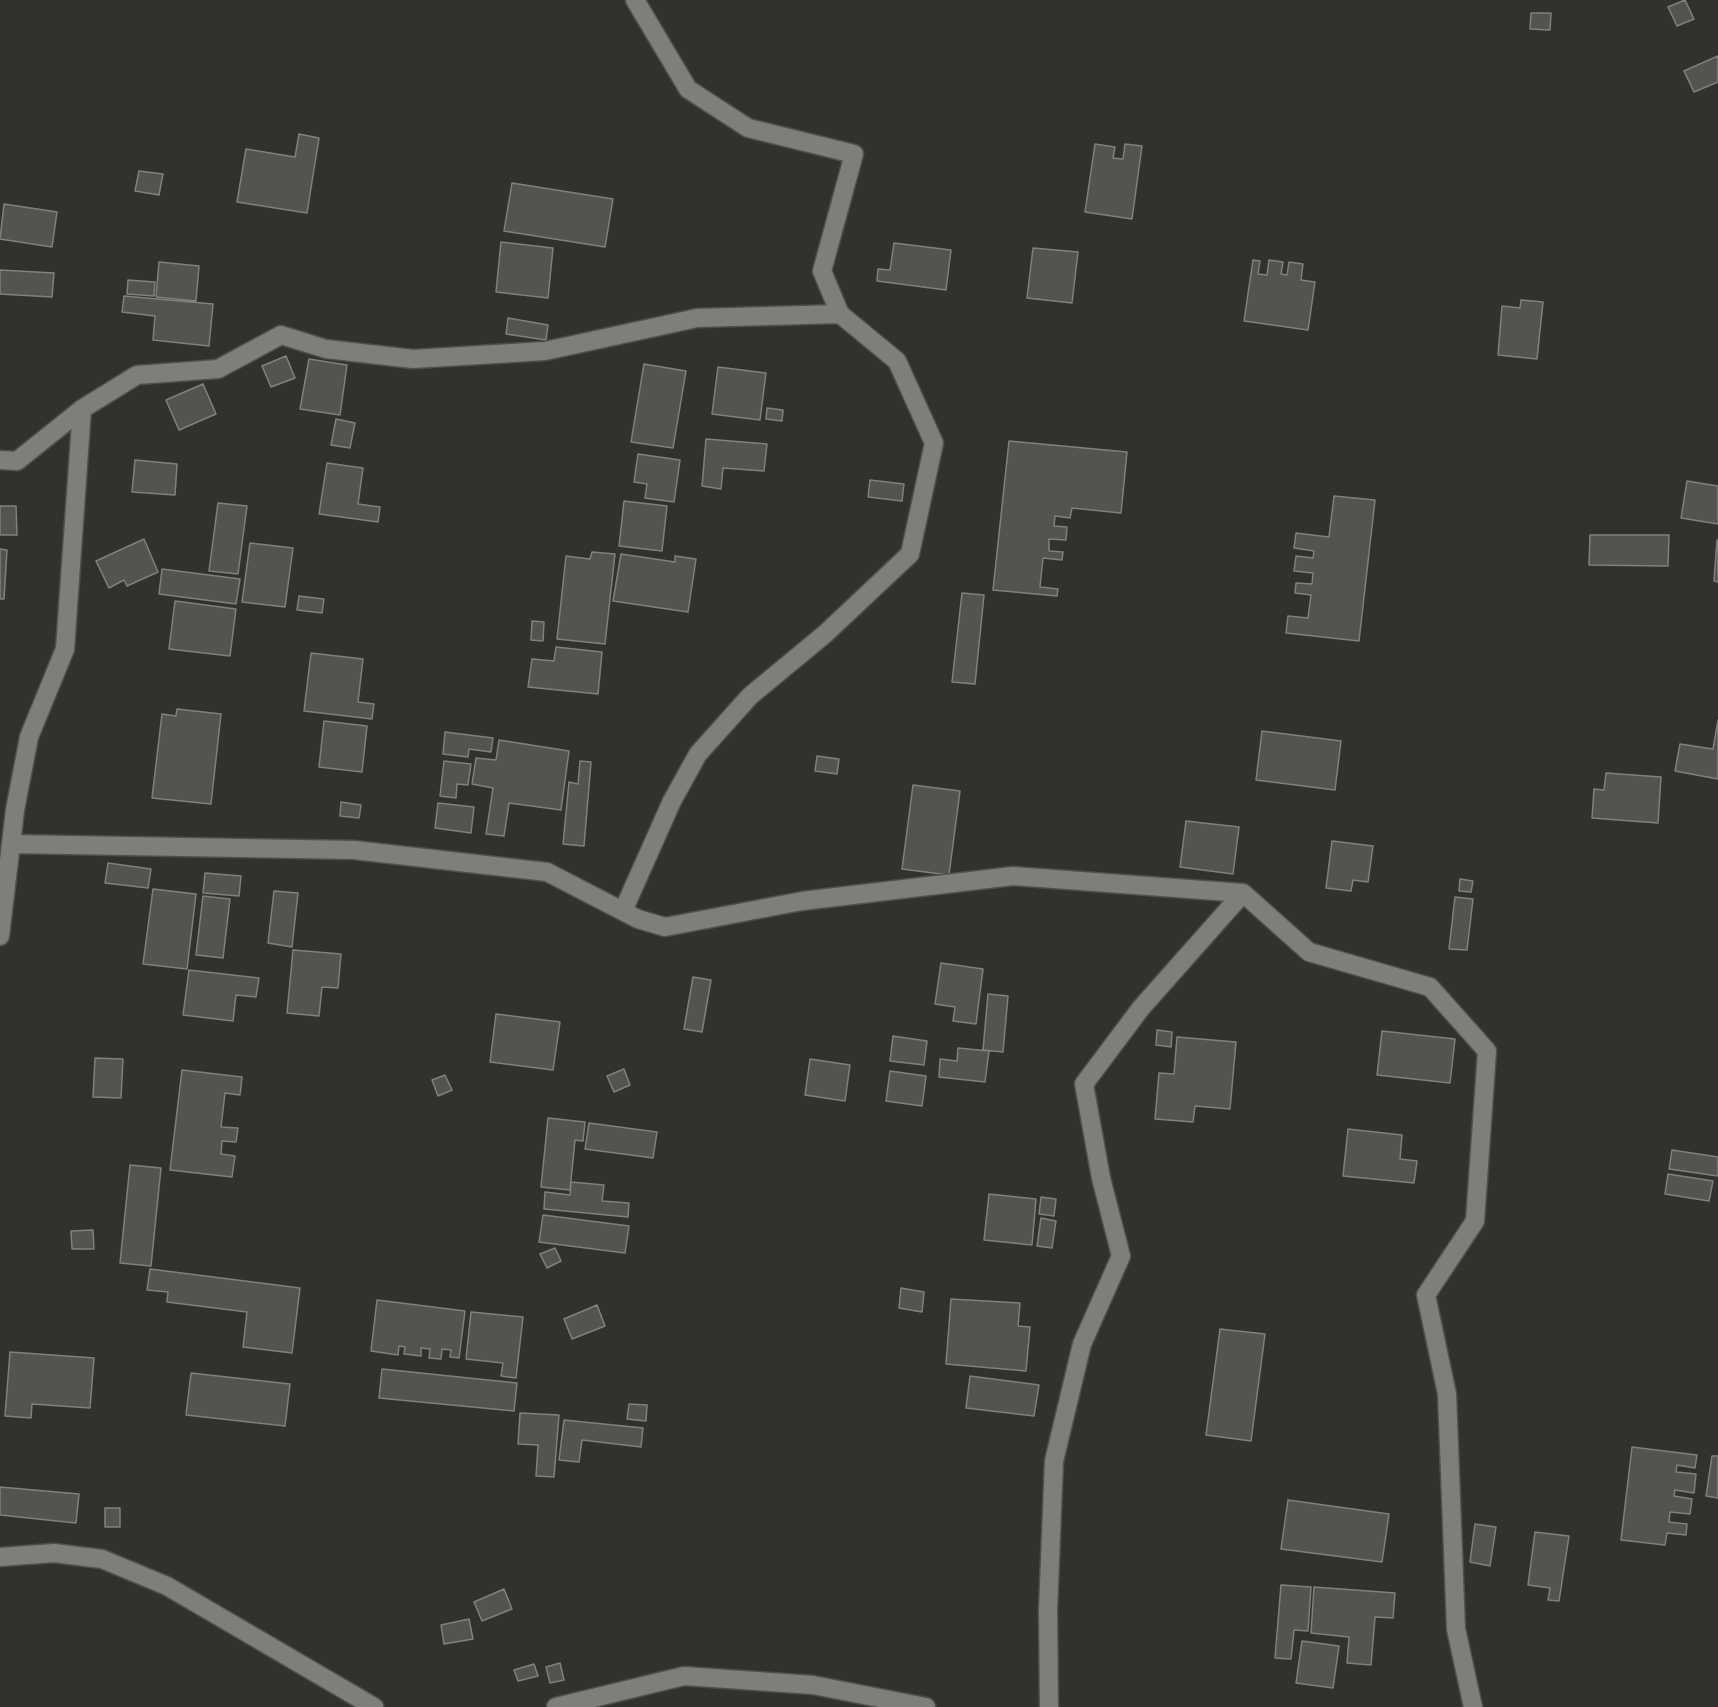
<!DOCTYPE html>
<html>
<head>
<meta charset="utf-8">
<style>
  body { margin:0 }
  canvas { display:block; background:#32312d }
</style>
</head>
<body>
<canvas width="1718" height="1707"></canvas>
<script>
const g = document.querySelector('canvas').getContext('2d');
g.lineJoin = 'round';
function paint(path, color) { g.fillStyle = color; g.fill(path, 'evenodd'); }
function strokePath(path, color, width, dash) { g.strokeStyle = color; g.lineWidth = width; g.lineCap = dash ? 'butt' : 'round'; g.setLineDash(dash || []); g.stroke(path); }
const building = new Path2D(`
  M1685,0L1694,19L1677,26L1668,7Z
  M1531,13H1551L1550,30L1530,29Z
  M1718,56V82L1694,92L1684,71Z
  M299,134L319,138L307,213L237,202L246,149L295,157Z
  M1095,144L1115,147L1113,158L1123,159L1125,144L1142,146L1132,219L1085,212Z
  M139,171L163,174L159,195L135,191Z
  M512,183L613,199L605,247L504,231Z
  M4,204L57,212L52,247L0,239Z
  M501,242L553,248L548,298L496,292Z
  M894,243L951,250L946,290L877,281L878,269L890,270Z
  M1033,248L1078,252L1072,303L1027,298Z
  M1253,260L1260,261L1258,274L1267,275L1269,260L1283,262L1281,274L1287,275L1289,262L1303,264L1301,280L1315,282L1308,330L1244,321Z
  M159,262L199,266L196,301L156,297Z
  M0,270L54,273L52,297L0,294Z
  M128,280L155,282L154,296L127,294Z
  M124,296L213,304L209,346L153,340L155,316L122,312Z
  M1521,300L1543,302L1537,359L1498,355L1502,306L1520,308Z
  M508,318L548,325L546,340L506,334Z
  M286,356L295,378L271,387L262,366Z
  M309,359L347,365L340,415L300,409Z
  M644,364L686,371L673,448L631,442Z
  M718,367L766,373L760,420L712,414Z
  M203,384L216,414L179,430L166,400Z
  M767,408L783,410L782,421L766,419Z
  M336,419L355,423L350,448L331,445Z
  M706,439L767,444L764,471L723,468L721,489L702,486Z
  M1009,441L1127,452L1121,513L1072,508L1070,518L1055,516L1054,526L1067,527L1066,540L1049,539V551L1063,552L1062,560L1043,558L1040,587L1058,589L1057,596L993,590Z
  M638,454L680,460L674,502L645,498L647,484L634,482Z
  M135,460L177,464L175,495L132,492Z
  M327,463L363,468L358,504L380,507L378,522L319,514Z
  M870,480L904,484L902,501L868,497Z
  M1687,481L1718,486V524L1681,518Z
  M1334,496L1375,500L1359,641L1286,633L1288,616L1308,618L1311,595L1295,593L1296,583L1312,584L1313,573L1294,571L1296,556L1313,558L1314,551L1294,548L1296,533L1329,537Z
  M624,501L667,506L662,551L619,546Z
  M218,503L247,506L238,574L209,571Z
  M0,506H16L17,535H0Z
  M1590,535H1669L1668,566L1589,565Z
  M144,539L158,572L127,586L124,580L109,588L96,561Z
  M1717,540H1718V582L1714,581Z
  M250,543L293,548L285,607L242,602Z
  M0,549L7,550L4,599H0Z
  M592,552L615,554L605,644L557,639L566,556L590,559Z
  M621,554L675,562V556L696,559L688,612L613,601Z
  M162,569L240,579L236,604L159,594Z
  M962,593L984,595L975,684L952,682Z
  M299,596L324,599L322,613L297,610Z
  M175,601L236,609L230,656L169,649Z
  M532,621L544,622L543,641L531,640Z
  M556,647L602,652L598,694L528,687L532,659L554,661Z
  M311,653L363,659L358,702L374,704L372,719L304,711Z
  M177,709L221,714L211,804L152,798L162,714L176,716Z
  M1718,720V779L1675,771L1680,744L1713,749Z
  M324,721L367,726L362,772L319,767Z
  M1262,731L1341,741L1335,790L1256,780Z
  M445,732L493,738L491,752L469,749L468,757L443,754Z
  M499,740L569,751L561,810L509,803L504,836L486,834L493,788L472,784L476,758L496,760Z
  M817,756L839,759L837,774L815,771Z
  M444,761L471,764L468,785L457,784L456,798L440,796Z
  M580,761L591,762L584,846L563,844L569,782L578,784Z
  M1606,773L1661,777L1658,823L1592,818L1594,789L1604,790Z
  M913,785L960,791L949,875L902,869Z
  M341,802L361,805L359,818L340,816Z
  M438,803L474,807L471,833L435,828Z
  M1186,821L1239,827L1233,874L1180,867Z
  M1332,841L1373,846L1368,882L1353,880L1351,891L1326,888Z
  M108,863L151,869L148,888L105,883Z
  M205,873L241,876L239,896L203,893Z
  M1460,879L1473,881L1471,892L1459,891Z
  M153,889L196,894L187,969L143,964Z
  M274,891L298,893L292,947L268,943Z
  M203,896L230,899L223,958L196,955Z
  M1455,897L1473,899L1467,950L1449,949Z
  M293,950L341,954L338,988L322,987L319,1016L287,1013Z
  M941,963L983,969L976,1024L953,1021L955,1007L935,1004Z
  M189,970L259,978L256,997L236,995L233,1021L183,1015Z
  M693,977L711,980L702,1032L684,1029Z
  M988,994L1008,996L1003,1052L983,1050Z
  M496,1014L560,1022L553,1070L490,1062Z
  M1157,1030L1172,1032L1171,1047L1156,1045Z
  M1382,1031L1455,1039L1450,1083L1377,1075Z
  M893,1036L927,1041L924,1065L890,1061Z
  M1177,1037L1236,1042L1230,1109L1195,1106L1193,1122L1155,1119L1159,1073L1174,1074Z
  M958,1048L989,1051L985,1082L939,1077L940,1059L957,1061Z
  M95,1058L123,1059L121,1098L93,1097Z
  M810,1059L850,1065L845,1101L805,1095Z
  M624,1069L630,1085L614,1092L607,1076Z
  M182,1070L242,1077L240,1095L225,1093L221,1127L238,1128L236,1142L222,1141L221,1154L235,1156L232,1177L170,1170Z
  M890,1071L926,1076L922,1106L886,1101Z
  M445,1075L452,1090L438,1096L432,1080Z
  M548,1118L585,1122L583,1141L575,1140L570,1190L541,1187Z
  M589,1123L657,1132L653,1158L585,1149Z
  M1348,1129L1402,1135L1400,1159L1417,1161L1414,1183L1343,1176Z
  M1672,1150L1718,1157V1176L1669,1169Z
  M130,1165L161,1168L151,1266L120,1263Z
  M1668,1174L1713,1181L1709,1201L1665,1194Z
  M571,1182L604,1185L602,1201L629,1203L628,1217L544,1209L545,1192L570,1195Z
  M989,1194L1036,1199L1032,1245L984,1240Z
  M1041,1197L1056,1199L1054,1216L1039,1214Z
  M543,1215L629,1226L625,1253L539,1242Z
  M1041,1218L1056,1221L1052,1248L1037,1246Z
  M93,1230L94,1249H72L71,1231Z
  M555,1248L561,1261L547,1268L540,1254Z
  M150,1269L300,1288L292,1353L243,1347L247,1312L167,1302L168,1292L147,1290Z
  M901,1288L924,1292L922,1312L899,1308Z
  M951,1299L1020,1303L1018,1326L1030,1327L1026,1371L946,1364Z
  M377,1300L465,1311L459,1358L450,1357L451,1350L442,1349L441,1359L429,1358L430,1349L421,1348V1356L404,1354L405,1347L399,1346L398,1355L371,1351Z
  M597,1305L605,1326L572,1339L564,1319Z
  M471,1312L523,1317L516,1378L501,1376L503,1363L466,1359Z
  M1220,1329L1265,1334L1251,1441L1206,1435Z
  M10,1352L94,1358L90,1408L32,1404L31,1418L5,1416Z
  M382,1369L517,1383L514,1411L379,1398Z
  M191,1373L290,1384L285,1426L186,1415Z
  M970,1376L1039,1385L1034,1416L966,1408Z
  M629,1404L647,1405L646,1421L627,1419Z
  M520,1413L559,1415L554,1477L536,1476L538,1445L518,1444Z
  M564,1420L643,1428L641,1447L582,1440L579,1462L559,1460Z
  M1632,1447L1697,1455L1695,1468L1677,1465L1676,1472L1696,1474L1694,1493L1675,1490L1674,1496L1692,1499L1690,1514L1670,1512L1669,1522L1687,1524L1686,1535L1667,1533L1665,1545L1621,1540Z
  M1712,1456H1718V1498L1706,1496Z
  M0,1487L79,1494L76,1523L0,1515Z
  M1288,1500L1389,1514L1382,1562L1281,1549Z
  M105,1508H120V1527H105Z
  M1475,1524L1496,1527L1490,1566L1470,1562Z
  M1535,1532L1569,1536L1559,1601L1548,1600L1550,1588L1528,1585Z
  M1281,1585L1311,1587L1308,1631L1294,1630L1291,1659L1275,1658Z
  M1314,1587L1395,1593L1393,1618L1375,1617L1371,1665L1347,1663L1349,1637L1311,1633Z
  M504,1589L512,1609L482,1621L474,1602Z
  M469,1619L473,1639L444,1644L441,1625Z
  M1302,1641L1339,1646L1333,1688L1296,1683Z
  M560,1663L564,1680L550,1683L546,1667Z
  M534,1664L538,1676L518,1681L514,1670Z`);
paint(building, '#54534f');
strokePath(building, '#81807c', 1.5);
const minor = new Path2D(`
  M635,0L688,89L748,128L854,154L822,271L840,314
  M0,460L17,461L82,409L137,375L218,369L281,335L326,349L413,359L545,351L697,318L840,314L897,361L934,443L910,554L825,634L750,696L698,754L672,801L623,911
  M12,844L354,850L547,872L638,919L665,927L802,901L1013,876L1243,893L1309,952L1430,987L1487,1051L1475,1221L1426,1295L1447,1394L1456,1629L1473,1707
  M0,936L15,810L29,737L65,649L82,409
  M0,1557L54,1553L102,1559L167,1586L374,1707
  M556,1707L684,1676L813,1685L926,1707
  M1049,1707L1048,1610L1054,1461L1082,1344L1121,1256L1101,1178L1084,1084L1141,1008L1243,893`);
strokePath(minor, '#504f4c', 21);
strokePath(minor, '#7f7e79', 18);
</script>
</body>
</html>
